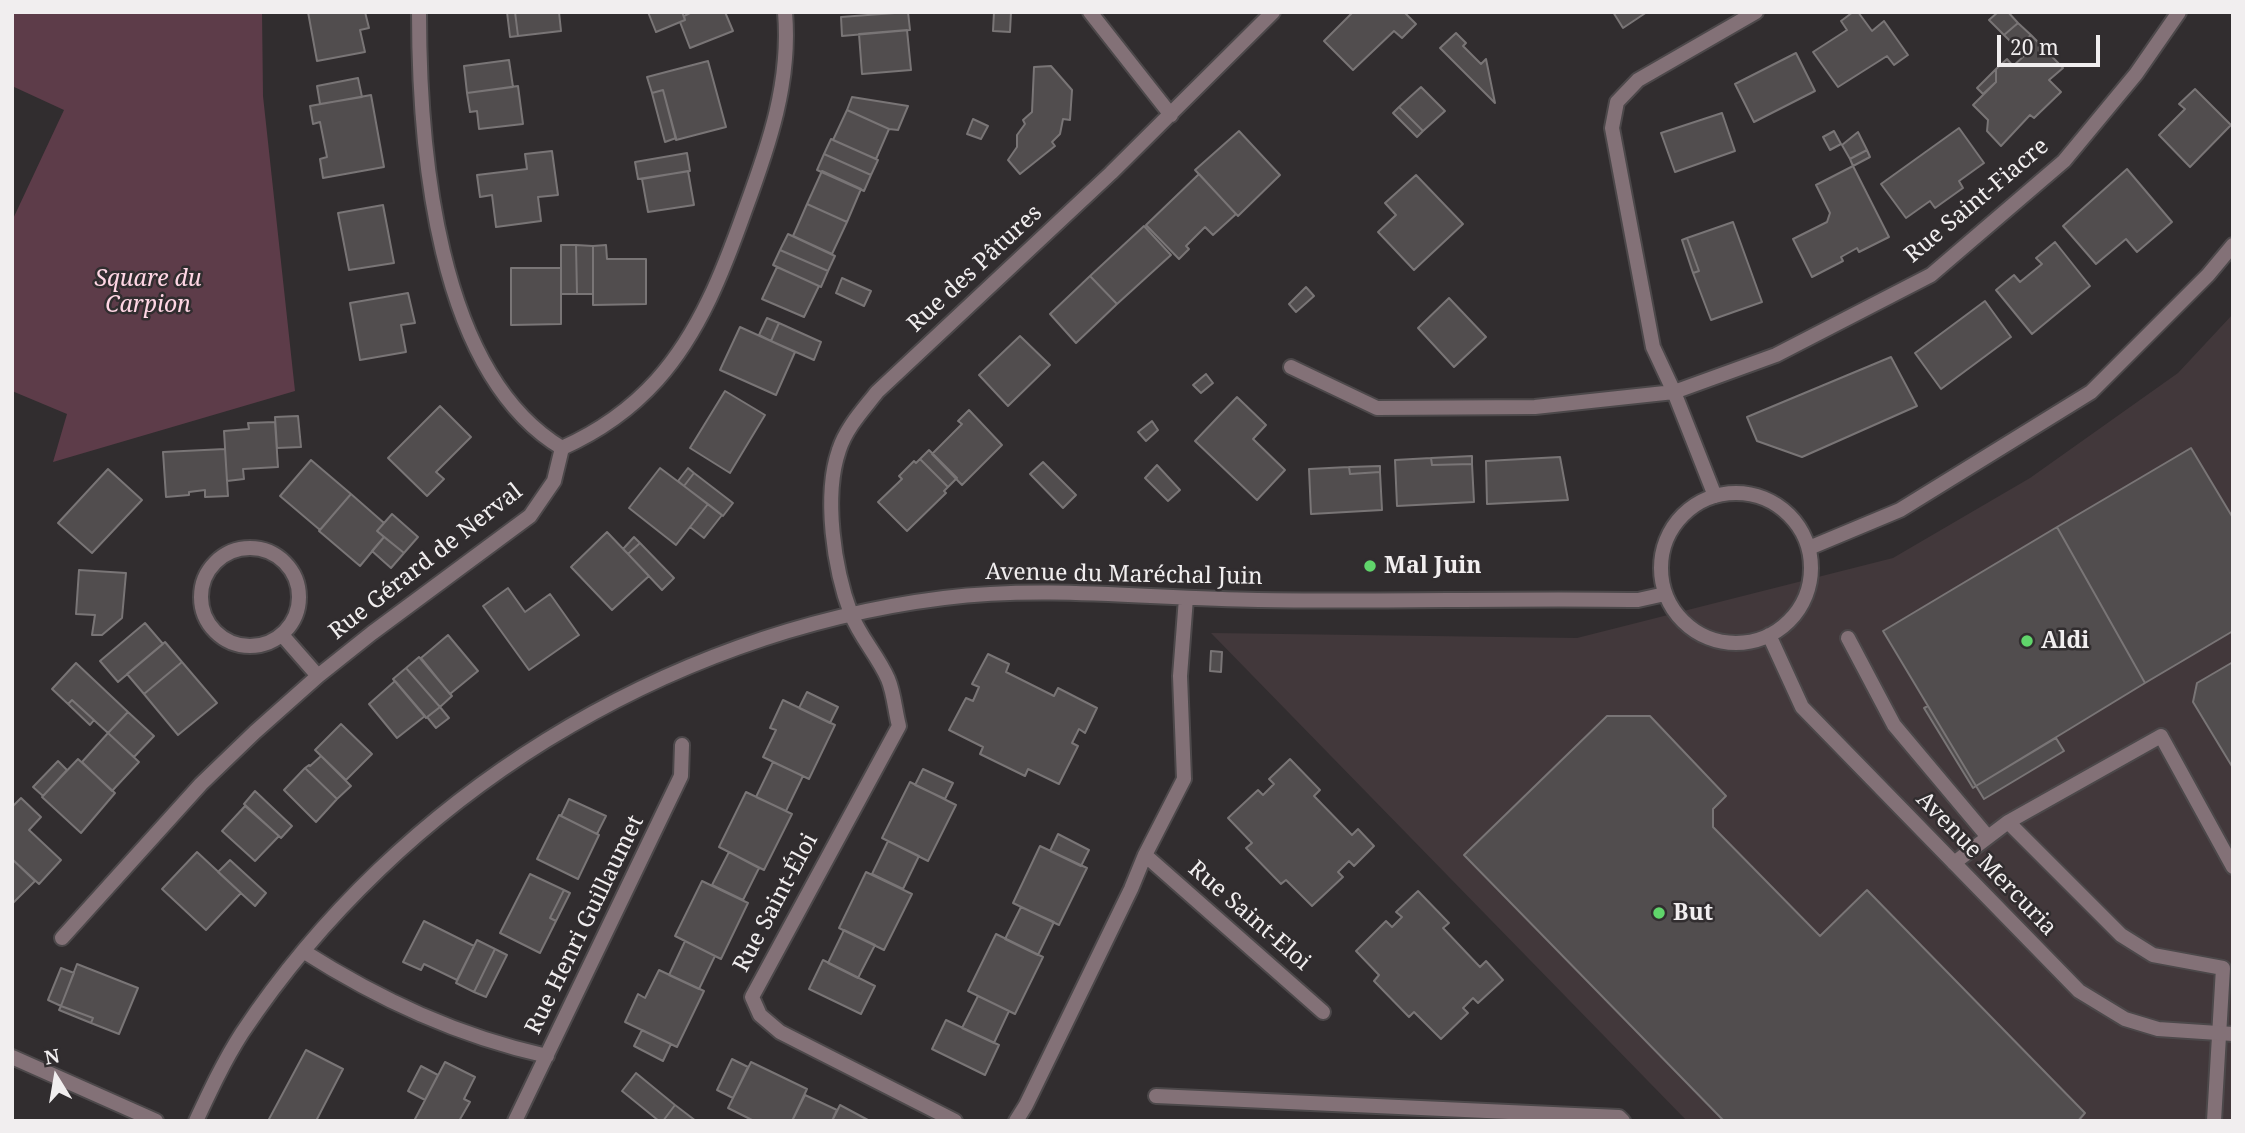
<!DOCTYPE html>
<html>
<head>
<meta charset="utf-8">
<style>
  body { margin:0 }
  #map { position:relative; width:2245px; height:1133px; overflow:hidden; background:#312d2f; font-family:"Noto Serif",serif }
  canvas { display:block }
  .frame { position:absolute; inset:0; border:14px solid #f1eeef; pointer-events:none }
  .north { position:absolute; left:21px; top:1042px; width:70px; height:70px; -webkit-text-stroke:5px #312d2f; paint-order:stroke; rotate:349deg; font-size:19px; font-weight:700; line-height:28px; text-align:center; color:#f1eeef }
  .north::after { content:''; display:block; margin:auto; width:24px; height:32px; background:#f1eeef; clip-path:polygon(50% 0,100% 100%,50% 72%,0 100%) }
  .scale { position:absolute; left:1997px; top:35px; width:103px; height:32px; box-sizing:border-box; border:4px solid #f1eeef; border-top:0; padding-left:9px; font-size:21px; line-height:24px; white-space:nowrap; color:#f1eeef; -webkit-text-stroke:5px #312d2f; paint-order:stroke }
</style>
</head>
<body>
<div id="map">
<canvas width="2245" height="1133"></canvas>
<div class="frame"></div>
<div class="north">N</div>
<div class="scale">20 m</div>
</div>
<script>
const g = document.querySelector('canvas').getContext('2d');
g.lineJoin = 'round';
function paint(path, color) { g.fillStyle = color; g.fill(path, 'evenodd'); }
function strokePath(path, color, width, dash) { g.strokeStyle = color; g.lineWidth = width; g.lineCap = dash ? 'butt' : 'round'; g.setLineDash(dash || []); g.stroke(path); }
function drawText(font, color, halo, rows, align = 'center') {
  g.font = font + ' "Noto Serif",serif'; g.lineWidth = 5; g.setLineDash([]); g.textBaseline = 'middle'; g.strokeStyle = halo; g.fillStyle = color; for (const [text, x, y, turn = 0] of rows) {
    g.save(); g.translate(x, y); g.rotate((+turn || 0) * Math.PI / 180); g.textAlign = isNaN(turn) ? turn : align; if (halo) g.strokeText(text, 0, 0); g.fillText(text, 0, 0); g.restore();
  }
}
paint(new Path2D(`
  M2233,314V1121H1687L1211,633L1577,638L1893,558L2030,478L2178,373Z`), '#42383b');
paint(new Path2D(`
  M12,12H262L263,96L295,391L53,462L67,414L12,391V221L64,110L12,86Z`), '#5d3c49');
const building = new Path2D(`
  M308,12H365L369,28L360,30L365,52L317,61Z
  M507,12H515L518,36L510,37Z
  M515,12H559L561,31L518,36Z
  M648,12H682L685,20L656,32Z
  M692,12H725L733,31L690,48L680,22L685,20L684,16Z
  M908,12L910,30L842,36L841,17Z
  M994,12H1011L1010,32L993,31Z
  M1353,12H1404L1416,24L1402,38L1394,31L1353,70L1324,41Z
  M1613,12H1647L1623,28Z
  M1853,12H1858L1872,31L1884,21L1908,55L1894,65L1887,56L1838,87L1813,52L1847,30L1841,21Z
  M1998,12H2008L2018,23L2004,35L1989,20Z
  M2018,23L2031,35L2016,47L2004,35Z
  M907,30L911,70L862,74L859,34Z
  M1456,33L1466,43L1463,46L1481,64L1486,59L1495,103L1440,48Z
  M2031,35L2063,68L2049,80L2061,92L2034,118L2030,115L2001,146L1987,131L1988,120L1973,105L1996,82V69L2007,59L2013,66L2024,56L2016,47Z
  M1796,53L1815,91L1754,122L1735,84Z
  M509,60L513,87L467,93L464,66Z
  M708,61L726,127L676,140L663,90L652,93L647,77Z
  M1051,66L1072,90L1070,120L1063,119L1060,134L1052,142L1055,146L1020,174L1008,160L1017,147V135L1025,124L1023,120L1032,112L1034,67Z
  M1996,69V82L1983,94L1977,88Z
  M358,78L362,97L320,104L317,86Z
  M518,86L523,124L479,129L477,111L470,112L467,93Z
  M1421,87L1445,111L1423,131L1399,107Z
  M2195,89L2231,125L2190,167L2159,135L2185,109L2179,104Z
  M663,90L676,138L665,142L652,93Z
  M371,95L384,167L323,178L320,159L327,157L320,122L313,124L310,106Z
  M852,97L908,106L898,130L889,129L847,110Z
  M1399,107L1423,131L1417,137L1393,113Z
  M847,110L889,129L876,159L833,140Z
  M1722,113L1735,151L1675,172L1661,133Z
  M973,119L988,126L981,139L967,134Z
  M1959,128L1984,163L1959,181L1963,188L1935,208L1930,201L1906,218L1881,184Z
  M1239,131L1280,175L1238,216L1195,170Z
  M1834,131L1841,144L1830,150L1823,137Z
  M1858,132L1867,150L1850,159L1842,145Z
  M831,139L878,160L871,175L824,154Z
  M1867,150L1870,157L1853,166L1850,159Z
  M552,151L558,195L538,197L541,221L496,227L492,195L480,197L477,175L527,169L525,154Z
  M687,153L690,171L638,179L635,162Z
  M824,154L871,175L864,191L817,170Z
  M1853,166L1889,237L1859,252L1857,248L1841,257L1843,261L1812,277L1793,239L1827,222L1830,213L1816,185Z
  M2127,169L2172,222L2137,252L2126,239L2096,264L2063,226Z
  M688,171L694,205L648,212L642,179Z
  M822,171L861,189L847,222L807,204Z
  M1199,174L1236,214L1213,235L1205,227L1186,246L1189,249L1179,259L1146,225Z
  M1416,175L1463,224L1414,270L1378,232L1396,215L1385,203Z
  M807,204L847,222L832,254L793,236Z
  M383,205L394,263L349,270L338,213Z
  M1733,222L1762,302L1711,320L1693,273L1699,271L1687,238Z
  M1144,226L1171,255L1117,304L1090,276Z
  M788,234L835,256L828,271L780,250Z
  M1687,238L1699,271L1693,273L1682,240Z
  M2055,242L2090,286L2032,334L1996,290L2014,275L2020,282L2042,264L2036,258Z
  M561,245H576L577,294H561Z
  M576,245L593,246V294H577Z
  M606,245L607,259H646V304L593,305V246Z
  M780,250L828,271L821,287L773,265Z
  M777,267L819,286L804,317L762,299Z
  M511,268H561V324L511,325Z
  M1090,276L1117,304L1076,343L1050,314Z
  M842,278L871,291L864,306L836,293Z
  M1306,287L1314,296L1296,312L1289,304Z
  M408,293L415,323L401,325L406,352L360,360L350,303Z
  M1449,298L1486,337L1454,367L1418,328Z
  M1985,301L2011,337L1941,389L1915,353Z
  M767,318L779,323L771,341L759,335Z
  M779,323L821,342L814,360L771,341Z
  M740,327L795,352L776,395L720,370Z
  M1020,336L1050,365L1008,406L979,375Z
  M1891,357L1917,406L1802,457L1757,441L1747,417Z
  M1206,374L1213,383L1201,393L1193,385Z
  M725,391L765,415L730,473L690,448Z
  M1237,397L1266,425L1253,439L1285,470L1257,500L1195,441Z
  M440,406L471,437L436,472L444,479L427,496L388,458Z
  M969,410L1002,445L962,485L932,454L962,424L958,421Z
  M298,416L301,447L277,448L275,417Z
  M1152,421L1158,430L1146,441L1138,432Z
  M275,422L278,467L243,469L244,479L227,481L224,431L249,429L248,423Z
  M2191,448L2233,518V631L2145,683L2057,527Z
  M225,449L228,496L205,497V490L189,492V495L166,497L163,452Z
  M929,450L957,478L948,487L920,459Z
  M1472,456V464L1432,465L1431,458Z
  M1560,457L1568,500L1487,504L1486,461Z
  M1431,458L1432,465L1472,464L1474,502L1397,506L1395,460Z
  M920,459L948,487L944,491L946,493L907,531L878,502L902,479L899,476L914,461L916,463Z
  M311,460L351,494L320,530L280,496Z
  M1043,462L1076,495L1063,508L1030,474Z
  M1157,465L1180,490L1168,501L1145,478Z
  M1380,466V472L1350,474L1349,467Z
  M1349,467L1350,474L1380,472L1382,510L1311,514L1309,469Z
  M660,468L708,504L676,545L629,508Z
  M688,468L694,473L684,486L678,481Z
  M108,469L142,500L92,553L58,523Z
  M694,473L733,503L723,516L684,486Z
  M351,494L384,523L377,531L384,537L360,566L319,531Z
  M708,504L722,515L704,538L690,527Z
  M392,514L418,537L404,553L377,531Z
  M2057,527L2145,683L1976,786L1883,631Z
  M607,532L649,576L612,610L571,567Z
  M384,537L404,553L391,568L372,551Z
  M634,537L640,543L628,554L623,549Z
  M640,543L674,578L662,590L628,554Z
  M79,570L126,573L122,618L102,635H92L95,615L76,614Z
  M508,588L525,612L550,594L579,635L529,670L483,606Z
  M145,623L163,644L118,682L100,661Z
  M448,635L478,671L450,694L421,658Z
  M165,642L182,662L144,694L127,674Z
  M1211,651L1222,652L1221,672L1210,671Z
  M988,654L1009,664L1006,672L1054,696L1058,688L1097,708L1085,733L1079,729L1072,743L1078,746L1059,784L1028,769L1025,776L980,754L983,747L949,730L966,698L973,701L979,687L972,684Z
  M419,657L452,696L440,707L406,668Z
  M182,662L217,703L178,735L144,694Z
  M2233,662V768L2193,702L2197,683Z
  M76,663L128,712L108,733L72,700L68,704L52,689Z
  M406,668L440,707L426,718L393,679Z
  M395,681L425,716L397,738L369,704Z
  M807,692L838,707L830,723L799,708Z
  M72,700L94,720L90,725L68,704Z
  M783,700L835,725L809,779L763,757L776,730L770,728Z
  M1928,706L1976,786L1973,788L1924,708Z
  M440,707L449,718L436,728L427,717Z
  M128,712L154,736L134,757L108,733Z
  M1607,716H1650L1726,796L1713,809V827L1820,936L1867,890L2085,1113L2078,1121H1724L1464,855Z
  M341,724L372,754L346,780L315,750Z
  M108,733L139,762L112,791L82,762Z
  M2056,738L2064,751L1984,799L1976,786Z
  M321,756L351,786L337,799L305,768L309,765L310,766Z
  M78,759L115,793L81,833L42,797Z
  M1290,759L1320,790L1314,796L1352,835L1358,829L1374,846L1354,866L1349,861L1338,872L1343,877L1312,906L1286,880L1281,884L1246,848L1252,843L1228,818L1258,790L1263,795L1274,784L1269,779Z
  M58,761L67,770L43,796L33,787Z
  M773,762L803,776L786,811L756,797Z
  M305,768L337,799L316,822L284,790Z
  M923,769L953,783L945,799L915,785Z
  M910,782L956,805L928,861L882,838Z
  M255,791L292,826L281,838L244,804Z
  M746,792L792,814L764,870L719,847Z
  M21,798L41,817L29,830L61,860L39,884L12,859V807Z
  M569,799L606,816L597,834L561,816Z
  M245,806L279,836L255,861L222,831Z
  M559,815L599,835L578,879L537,859Z
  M1058,834L1089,850L1081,866L1050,851Z
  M888,841L919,856L903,889L872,874Z
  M1040,846L1087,868L1059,925L1013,903Z
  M197,852L241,893L206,930L162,889Z
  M729,852L759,868L743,900L712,885Z
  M12,859L35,881L12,904Z
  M230,860L266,893L255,906L218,872Z
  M866,872L912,894L884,950L839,928Z
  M530,874L564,890L550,918L556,921L540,953L500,933Z
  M702,881L748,903L721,959L675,936Z
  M564,890L570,893L556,921L550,918Z
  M1418,891L1449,923L1443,928L1480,967L1486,961L1503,980L1478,1003L1473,998L1463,1008L1468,1013L1441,1039L1414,1012L1409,1017L1374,981L1379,975L1356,951L1386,921L1392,927L1402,917L1396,912Z
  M1021,907L1054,922L1038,955L1005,939Z
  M424,921L474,946L457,980L424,964L421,970L403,962Z
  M844,930L875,945L858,978L828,963Z
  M996,934L1043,957L1015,1014L968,991Z
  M477,940L495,949L474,992L456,983Z
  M685,941L715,956L699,989L669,975Z
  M495,949L507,955L486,997L474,992Z
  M823,960L875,986L861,1014L809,989Z
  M77,964L138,988L119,1034L91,1023L93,1018L61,1006Z
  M61,968L74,973L61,1006L48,1000Z
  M659,970L704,991L677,1047L625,1022L638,994L645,998Z
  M978,996L1009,1011L994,1043L962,1028Z
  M61,1006L93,1018L91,1023L59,1010Z
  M946,1020L999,1045L985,1075L932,1049Z
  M642,1030L671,1044L663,1061L634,1046Z
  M306,1050L343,1069L316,1121H268Z
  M732,1059L748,1067L733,1098L717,1090Z
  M445,1062L475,1077L464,1099L470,1102L459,1121H414Z
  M751,1062L807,1089L792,1121H754L728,1108Z
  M421,1066L438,1075L425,1100L408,1091Z
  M636,1073L675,1105L663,1121H659L622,1091Z
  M805,1095L837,1110L832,1121H792Z
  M675,1105L696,1121H663Z
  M840,1105L868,1120V1121H832Z`);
paint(building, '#514d4e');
strokePath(building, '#797576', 2);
const lane = new Path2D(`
  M1848,638L1894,725L1988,837
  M2008,822L2161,736L2233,867
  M1954,863L2008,822L2121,935L2153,955L2223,968L2214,1121
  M1156,1096L1619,1117L1623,1121`);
const street = new Path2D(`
  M419,12C419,145 435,372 562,448
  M1090,12L1171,115
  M1291,367L1377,408L1535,407L1674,392L1776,355L1931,275L2064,161L2136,74L2179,12
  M1661 568a75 75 0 1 1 150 0a75 75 0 1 1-150 0Z
  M1715,496L1674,392L1653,347L1612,128L1617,102L1638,80L1756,12
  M201 597a49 49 0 1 1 98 0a49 49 0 1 1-98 0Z
  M1809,548L1900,510L2091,392L2208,275L2233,245
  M1769,635L1802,707L2079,991L2125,1019L2158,1029L2233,1034
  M283,636L318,676
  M1145,855L1323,1012
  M62,938L201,784L255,732L318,676L372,633L530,516L554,481L562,448C600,431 630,410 657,380C700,332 724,269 745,210C769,145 791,82 785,12
  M303,951C380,1000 458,1036 547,1056
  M12,1057L156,1121
  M196,1121C210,1091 224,1061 242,1033C399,797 663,633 944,598C1048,585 1154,599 1258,600C1384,602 1511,598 1638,600L1665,594
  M515,1121L681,776L682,745
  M955,1121L780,1032L760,1015L752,997L899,726C895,711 894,693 888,679C878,656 860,637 851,614C834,569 823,496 839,450C846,428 863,410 877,392L1111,173L1273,12
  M1016,1121L1026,1105L1131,889L1145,855L1184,779L1180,676L1186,598`);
strokePath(lane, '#4c484a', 18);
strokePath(street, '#4c484a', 18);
strokePath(lane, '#837177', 14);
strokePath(street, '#837177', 14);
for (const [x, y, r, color] of [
  [1370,566,7,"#60d56b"],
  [2027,641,7,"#60d56b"],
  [1659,913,7,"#60d56b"]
]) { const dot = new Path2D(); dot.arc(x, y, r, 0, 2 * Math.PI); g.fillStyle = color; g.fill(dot); strokePath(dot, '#312d2f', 2.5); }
drawText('23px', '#f1eeef', '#312d2f', [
  ["Rue Saint-Fiacre",1977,201,-40],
  ["Rue des Pâtures",975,269,-43],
  ["Rue Gérard de Nerval",426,562,-38],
  ["Avenue du Maréchal Juin",1124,575,1],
  ["Avenue Mercuria",1986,864,46],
  ["Rue Saint-Éloi",776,903,-62],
  ["Rue Saint-Eloi",1249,916,41],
  ["Rue Henri Guillaumet",585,925,-64]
]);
drawText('italic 23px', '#ffd6e4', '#312d2f', [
  ["Square du",148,279],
  ["Carpion",148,305]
]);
drawText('bold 23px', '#f1eeef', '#312d2f', [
  ["Mal Juin",1384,566],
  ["Aldi",2041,641],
  ["But",1673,913]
], 'left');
</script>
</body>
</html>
